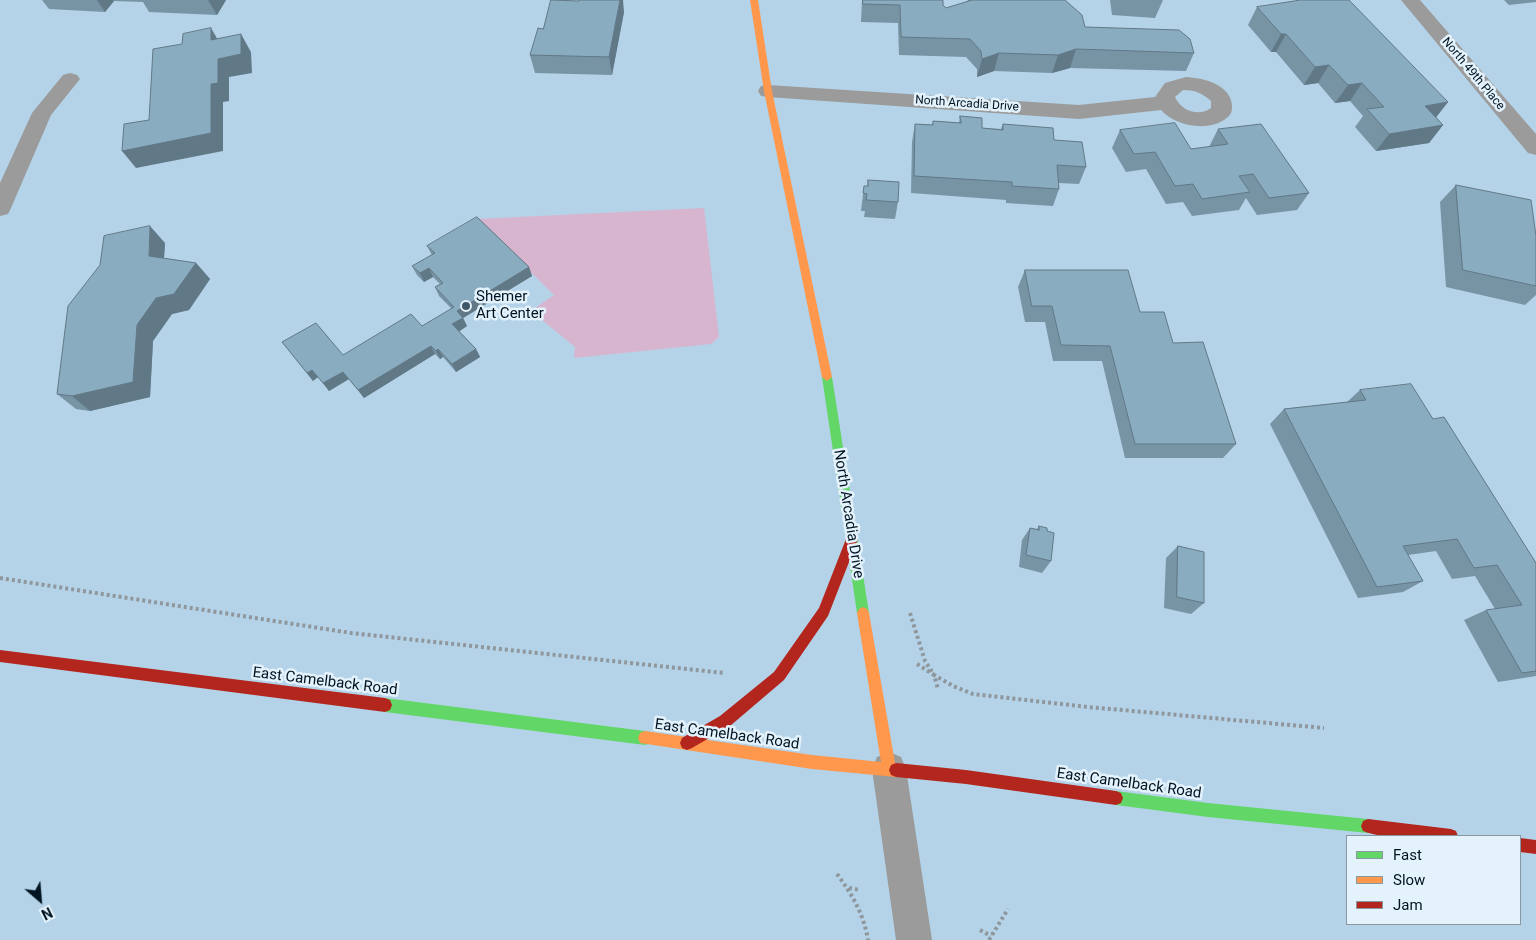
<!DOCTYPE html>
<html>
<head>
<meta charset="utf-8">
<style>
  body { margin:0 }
  #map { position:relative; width:1536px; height:940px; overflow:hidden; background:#b4d3e8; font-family:Roboto,sans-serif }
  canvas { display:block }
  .legend { position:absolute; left:1346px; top:835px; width:175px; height:90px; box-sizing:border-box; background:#e4f2fc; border:1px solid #8999a4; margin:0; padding:6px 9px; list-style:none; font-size:15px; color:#001421 }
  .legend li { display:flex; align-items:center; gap:10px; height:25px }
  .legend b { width:25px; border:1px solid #8999a4 }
  .north { position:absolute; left:15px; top:875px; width:50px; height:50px; -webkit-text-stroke:4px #e4f2fc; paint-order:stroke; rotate:153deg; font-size:14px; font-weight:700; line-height:20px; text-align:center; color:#001421 }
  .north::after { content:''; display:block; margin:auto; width:18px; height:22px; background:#001421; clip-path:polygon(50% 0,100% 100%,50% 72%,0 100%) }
</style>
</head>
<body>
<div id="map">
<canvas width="1536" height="940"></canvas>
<ul class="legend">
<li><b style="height:6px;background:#63d668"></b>Fast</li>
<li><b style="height:6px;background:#ff974d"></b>Slow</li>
<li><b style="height:6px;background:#b3261e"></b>Jam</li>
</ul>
<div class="north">N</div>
</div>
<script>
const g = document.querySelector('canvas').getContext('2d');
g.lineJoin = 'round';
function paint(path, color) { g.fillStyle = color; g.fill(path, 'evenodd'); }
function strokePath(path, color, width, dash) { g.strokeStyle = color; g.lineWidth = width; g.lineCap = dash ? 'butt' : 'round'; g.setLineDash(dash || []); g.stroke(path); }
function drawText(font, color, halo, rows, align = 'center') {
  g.font = font + ' Roboto,sans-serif'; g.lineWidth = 5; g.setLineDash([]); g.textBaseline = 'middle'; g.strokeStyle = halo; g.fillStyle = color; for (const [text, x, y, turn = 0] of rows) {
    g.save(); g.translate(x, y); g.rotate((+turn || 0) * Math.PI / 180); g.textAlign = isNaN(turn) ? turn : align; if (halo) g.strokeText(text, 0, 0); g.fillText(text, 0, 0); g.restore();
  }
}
paint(new Path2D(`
  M704,208L719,337L711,344L574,358L575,347L531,311L554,295L477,219Z`), '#d8b5cf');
strokePath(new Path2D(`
  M0,578L351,633L724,673
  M910,613L925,661L934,675L953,686L973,694L1088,707L1324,728
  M917,664L934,675L938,689
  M837,874C852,894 864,915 868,940
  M849,888L860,890
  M980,930L991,936
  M989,940L1008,909`), '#8f979c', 4, [3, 3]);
paint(new Path2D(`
  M1401,0H1420L1536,134V155L1528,153Z
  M70,73L77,75L80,79L51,115L11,208L8,214L0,216V183L32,113L63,75Z
  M1186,77C1203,78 1230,84 1232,105C1232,109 1232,113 1229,116C1212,133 1176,127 1161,110L1079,119L768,97L761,96L758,91L761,86L768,85L1079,105L1155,97L1165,83ZM1183,90C1195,90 1202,93 1211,101V108C1199,117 1181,111 1175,97Z
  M889,752L901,757L906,769L932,940H896L872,769L877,757Z`), '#9a9b9a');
paint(new Path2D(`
  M827,373L832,377L869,613L867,617L863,619L859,617L857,613L822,377Z
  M385,698L645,731L650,733L652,738L650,743L645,745L385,712L380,710L378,705L380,700Z
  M1116,791L1208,803L1368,819L1373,821L1375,826L1373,831L1368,833L1208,817L1116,805L1111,803L1109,798L1111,793Z`), '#63d668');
paint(new Path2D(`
  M750,0H758L772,91L832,377L827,381L822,377L764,91Z
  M863,607L867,609L869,613L895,763L901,765L903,770L901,775L896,777L812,769L640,743L638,738L640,733L645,731L812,755L881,762L857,613L859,609Z`), '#ff974d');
paint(new Path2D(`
  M852,534L856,535L858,539L828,616L784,680L730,726L692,748L687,750L682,748L680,743L682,738L720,716L774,672L819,608L846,539L848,535Z
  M0,650L385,698L390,700L392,705L390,710L385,712L0,662Z
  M896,763L966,770L1116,791L1121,793L1123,798L1121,803L1116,805L966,784L896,777L891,775L889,770L891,765Z
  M1368,819L1451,829L1456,831L1458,836C1434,838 1384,840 1363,831L1361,826L1363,821Z
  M1520,838L1536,840V854L1520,852Z`), '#b3261e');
paint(new Path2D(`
  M42,0H226L217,15L149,12L143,2L114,1L105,12L49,9Z
  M862,0H943V5L946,8L967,2L968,0H1065L1085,27L1194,53L1186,71L1070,68L1052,73L994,71L977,77V69L966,57L899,55L898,23L861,22Z
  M1110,0H1163L1155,18L1112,15Z
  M1504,0H1536V2L1509,5Z
  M1257,7L1448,102L1436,117L1443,125L1429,143L1376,151L1355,127L1363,116L1350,101L1335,103L1318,83L1304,85L1276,52H1271L1248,25Z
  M624,12L612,75L535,73L530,55L543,29Z
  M960,116L982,128L1001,129L1003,124L1054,140L1086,167L1079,184L1059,183V189L1053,206L1006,203V200L911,193L912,142L915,124L932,125L933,121L959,123Z
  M1218,129L1309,193L1297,210L1257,215L1246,198L1239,210L1192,216L1183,202L1166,204L1146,169L1126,172L1112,148L1120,130L1191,149L1209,147Z
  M868,180L898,202L895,219L864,217L865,211H861L864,186H867Z
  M1456,185L1536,286V295L1525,305L1446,287L1440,202Z
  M165,243L164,258L196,263L210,279L189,310L172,314L153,341L150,397L90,411L76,409L57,394Z
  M427,246L529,267L532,276L463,318L467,326L459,331L476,349L480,357L456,372L443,357L440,359L435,354L364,398L349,379L329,391L318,377L313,381L282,342L343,355L422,326L452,309L439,296L435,287L440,284L433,277L424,282L417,275L412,266L432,255Z
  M1025,270L1140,312L1173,343L1236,444L1223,458H1125L1102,361H1053L1045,322H1025L1018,287Z
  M1360,390L1433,419L1536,563V676L1498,682L1464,620L1486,610L1495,609L1475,576L1452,579L1436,551L1408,555L1423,581L1403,592L1358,598L1270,424L1284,409L1347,402Z
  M1039,526L1047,531L1051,561L1042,573L1019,567L1022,540L1030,528L1037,529Z
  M1178,546L1204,603L1191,614L1164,608L1166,558Z`), '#7794a5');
paint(new Path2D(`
  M97,0H113L114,1L105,12Z
  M208,0H226L217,15Z
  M620,0H623L624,12L612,75L609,57Z
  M211,28L222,47L211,40Z
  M241,34L251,52L252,73L229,77V101L223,102V151L136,168L122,151L211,84L218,59Z
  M1281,34H1286L1276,52H1271Z
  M1076,49L1070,68L1052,73L1058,55Z
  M999,53L994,71L977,77L982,59Z
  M1329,65L1318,83L1304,85L1315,67Z
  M1362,83L1350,101L1335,103L1348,85Z
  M1448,102L1434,120L1425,106Z
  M1443,125L1429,143L1376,151L1389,134Z
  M150,226L165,243L163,273L149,256Z
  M196,263L210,279L189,310L172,314L153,341L150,397L90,411L72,396L137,325L156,298Z
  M529,267L532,276L463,318L467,326L457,333L452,324L457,311Z
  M429,268L433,277L424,282L420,273Z
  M431,346L435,354L364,398L358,390Z
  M438,349L443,357L440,359L436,351Z
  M476,349L480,357L456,372L452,364Z
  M312,370L318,377L313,381L307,373Z
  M343,372L349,379L329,391L323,383Z`), '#617886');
const building = new Path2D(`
  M551,0L579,1V0H620L609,57L530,55L538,28L543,29Z
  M863,0H943V5L946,8L972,0H1065L1082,15L1085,27L1179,30L1190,39L1194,53L1076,49L1058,55L999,53L982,59L981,51L970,39L901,37L900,5L863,4Z
  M1301,0H1349L1448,102L1425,106L1443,125L1389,134L1367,109L1384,107L1362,83L1348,85L1329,65L1315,67L1286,34H1281L1257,7Z
  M211,28V40L241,34V54L218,59V83L211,84V133L122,151L124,124L149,120L153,49L182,44L183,34Z
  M960,116L982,118V128L1003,130V124L1053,128L1054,140L1082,142L1086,167L1057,165L1059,189L1012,186V182L914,176L915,124L933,125V121L961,123Z
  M1175,123L1191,149L1228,144L1218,129L1261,124L1309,193L1269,198L1253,174L1239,176L1250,192L1202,199L1193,184L1175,186L1155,152L1134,154L1120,130Z
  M868,180L899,182L898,202L866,200L867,194L863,193L864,186H868Z
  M1456,185L1531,200L1536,236V286L1463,270Z
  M477,217L529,267L457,311L463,318L452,324L476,349L452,364L438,349L436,351L431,346L358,390L343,372L323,383L312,370L307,373L282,342L316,323L343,355L411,314L422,326L454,307L435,287L443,283L429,268L420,273L412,266L435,253L427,246Z
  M150,226L149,256L196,263L174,294L156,298L137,325L133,382L72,396L57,394L68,306L100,265L104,236Z
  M1025,270H1128L1140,312H1164L1173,343L1203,342L1236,444H1135L1110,346L1061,345L1052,306H1032Z
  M1411,384L1433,419L1444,417L1536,563V671L1522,673L1486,610L1522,605L1497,565L1474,568L1457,539L1403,546L1423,581L1377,587L1284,409L1366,400L1360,390Z
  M1039,526L1047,528V531L1054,533L1051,561L1026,555L1030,528L1039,530Z
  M1178,546L1204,552V603L1177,597Z`);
paint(building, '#8aacc0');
strokePath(building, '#617886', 1);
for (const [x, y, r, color] of [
  [466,306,5,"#3f5767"]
]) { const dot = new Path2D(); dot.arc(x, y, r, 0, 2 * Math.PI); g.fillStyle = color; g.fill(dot); strokePath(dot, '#e4f2fc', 2); }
drawText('12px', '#001421', '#e4f2fc', [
  ["North 49th Place",1473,74,50],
  ["North Arcadia Drive",967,104,4]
]);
drawText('15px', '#001421', '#e4f2fc', [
  ["Shemer",476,297],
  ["Art Center",476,314]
], 'left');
drawText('15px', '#001421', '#e4f2fc', [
  ["North Arcadia Drive",848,514,81],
  ["East Camelback Road",325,682,7],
  ["East Camelback Road",727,735,8],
  ["East Camelback Road",1129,784,8]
]);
</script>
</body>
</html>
